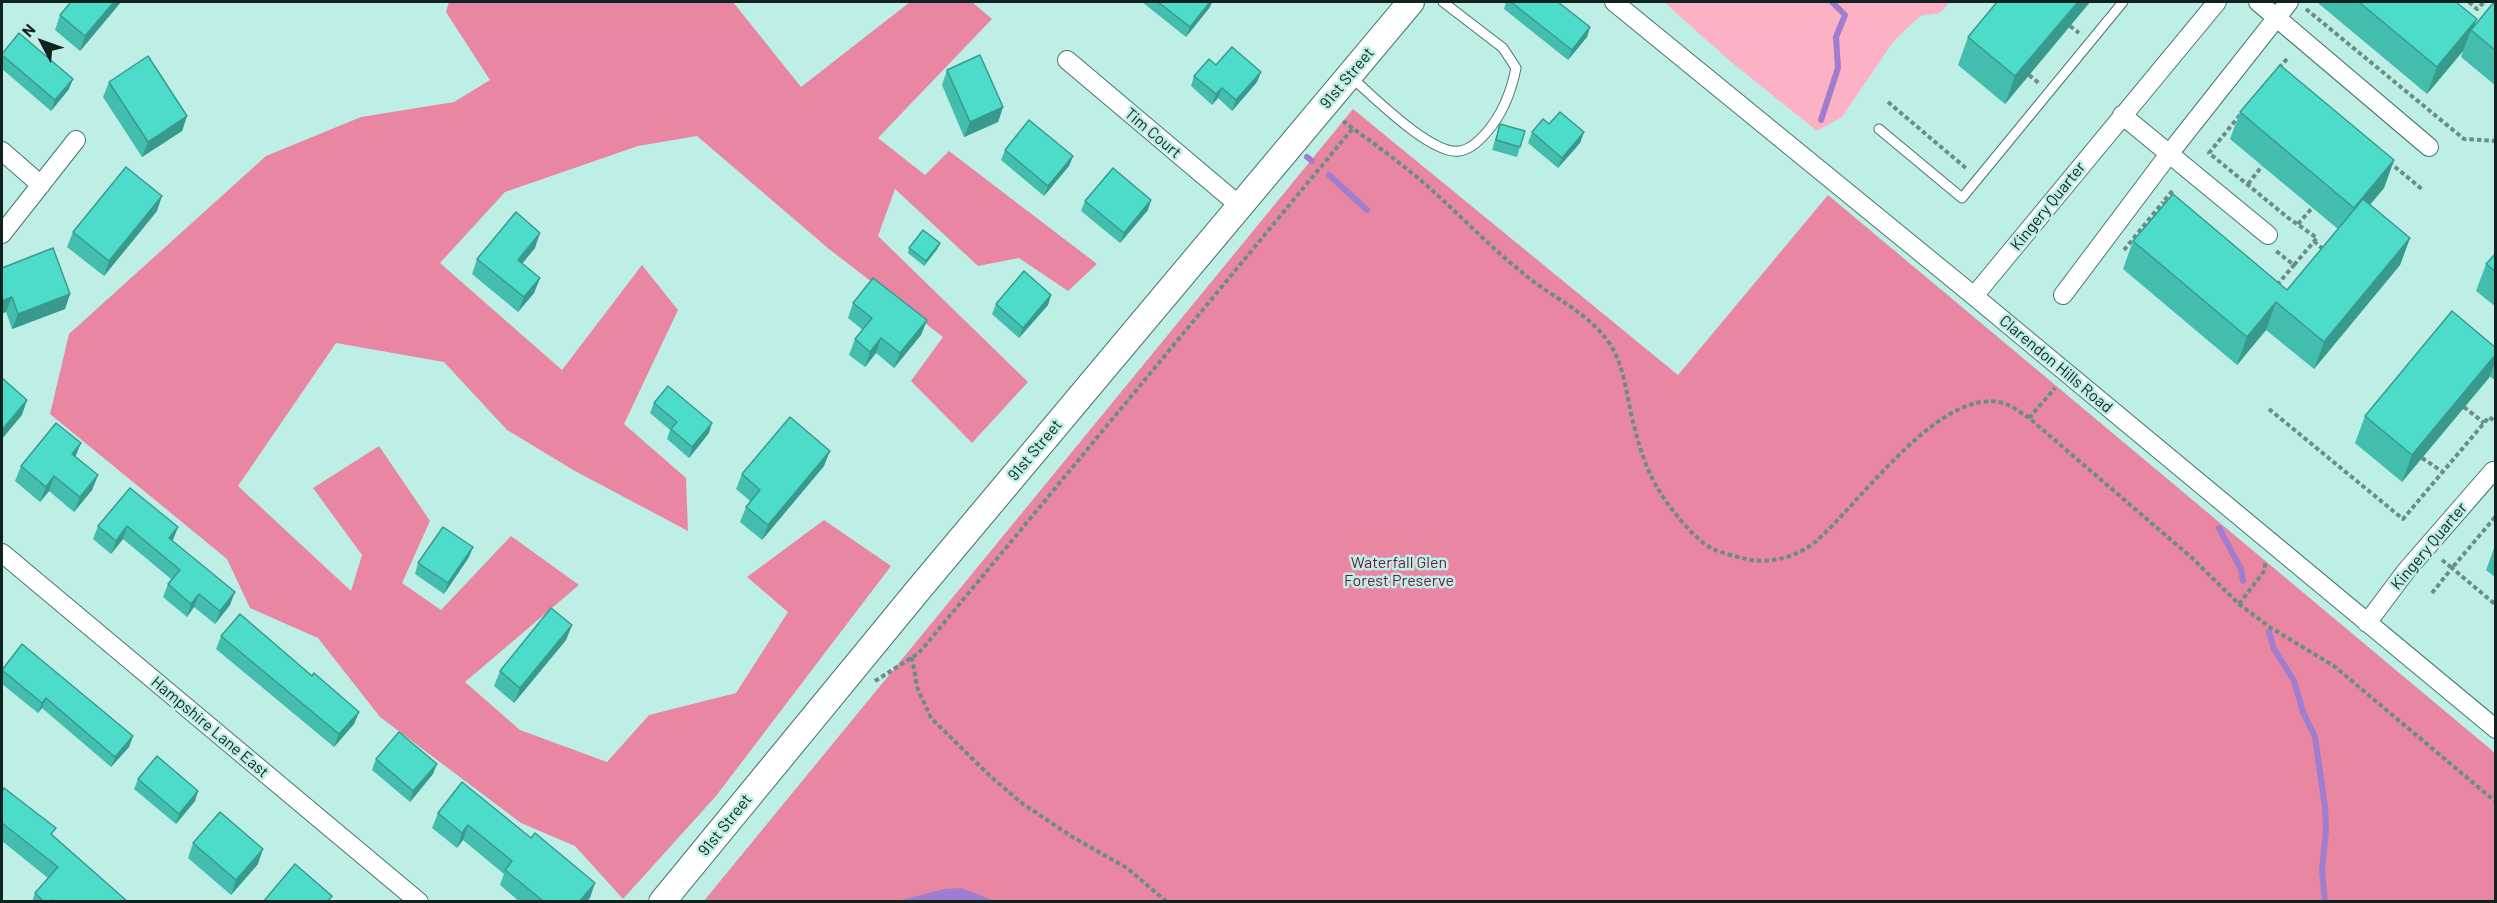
<!DOCTYPE html>
<html>
<head>
<meta charset="utf-8">
<style>
  body { margin:0 }
  #map { position:relative; width:2497px; height:903px; overflow:hidden; background:#beefe6; font-family:Barlow,sans-serif }
  canvas { display:block }
  .frame { position:absolute; inset:0; border:3px solid #102320; pointer-events:none }
  .north { position:absolute; left:12px; top:12px; width:60px; height:60px; -webkit-text-stroke:4px #beefe6; paint-order:stroke; rotate:311deg; font-size:16px; font-weight:700; line-height:24px; text-align:center; color:#102320 }
  .north::after { content:''; display:block; margin:auto; width:21px; height:27px; background:#102320; clip-path:polygon(50% 0,100% 100%,50% 72%,0 100%) }
</style>
</head>
<body>
<div id="map">
<canvas width="2497" height="903"></canvas>
<div class="frame"></div>
<div class="north">N</div>
</div>
<script>
const g = document.querySelector('canvas').getContext('2d');
g.lineJoin = 'round';
function paint(path, color) { g.fillStyle = color; g.fill(path, 'evenodd'); }
function strokePath(path, color, width, dash) { g.strokeStyle = color; g.lineWidth = width; g.lineCap = dash ? 'butt' : 'round'; g.setLineDash(dash || []); g.stroke(path); }
function drawText(font, color, halo, rows, align = 'center') {
  g.font = font + ' Barlow,sans-serif'; g.lineWidth = 5; g.setLineDash([]); g.textBaseline = 'middle'; g.strokeStyle = halo; g.fillStyle = color; for (const [text, x, y, turn = 0] of rows) {
    g.save(); g.translate(x, y); g.rotate((+turn || 0) * Math.PI / 180); g.textAlign = isNaN(turn) ? turn : align; if (halo) g.strokeText(text, 0, 0); g.fillText(text, 0, 0); g.restore();
  }
}
paint(new Path2D(`
  M1664,2H1950L1940,13L1920,16L1893,42L1842,117L1817,131L1730,61Z`), '#fdb1c4');
paint(new Path2D(`
  M449,2H733L801,87L910,2H972L992,19L878,138L925,175L949,151L1097,264L1068,291L1019,258L978,266L895,189L878,236L1028,382L972,443L911,381L943,337L829,249L697,136L638,146L505,192L440,263L562,370L642,265L678,310L624,424L686,478L688,531L575,471L507,430L444,362L336,343L238,486L351,591L362,555L313,488L379,446L430,521L402,583L441,610L511,536L579,585L465,682L520,730L607,762L649,715L736,693L788,612L747,577L824,520L891,566L716,796L623,899L575,846L521,823L380,717L318,638L250,608L227,559L50,414L69,334L266,156L361,117L454,102L490,80L446,12Z
  M1353,109L1678,375L1828,195L2495,753V901L703,902Z`), '#e987a2');
paint(new Path2D(`
  M961,888L995,901H898L944,889Z`), '#a07dcf');
strokePath(new Path2D(`
  M1821,120L1838,68L1836,37L1845,15L1832,2
  M1307,157L1312,161
  M1329,175L1367,210
  M2219,528L2241,569L2243,581
  M2269,632L2274,649L2294,681L2303,712L2315,737L2325,807L2326,831L2322,870L2325,902`), '#a07dcf', 6);
const service = new Path2D(`
  M1351,77C1373,96 1431,155 1459,151C1470,150 1479,141 1486,133C1503,114 1511,93 1516,68L1503,48L1443,2
  M1879,129L1962,198L2123,2`);
const minor = new Path2D(`
  M1614,2L1974,296L2496,729
  M2258,2L2429,147
  M1067,60L1240,206
  M2122,115L2268,235
  M2,151L41,185
  M2,234L76,140
  M2063,295L2169,154L2289,2
  M1974,296L2217,2
  M2,553L419,902
  M2367,623L2406,571L2493,471`);
const secondary = new Path2D(`
  M662,902L919,589L1411,2`);
strokePath(service, '#47756e', 11);
strokePath(minor, '#47756e', 20);
strokePath(secondary, '#47756e', 28);
strokePath(new Path2D(`
  M2469,2L2477,9L2484,2
  M2306,9L2464,139L2496,141
  M2070,26L2079,33
  M2279,68L2287,59
  M2029,75L2040,84
  M1888,102L1967,169
  M2240,115L2209,153L2287,217L2317,238L2294,265L2276,251
  M1343,121C1370,141 1398,161 1424,183C1458,213 1489,246 1524,274C1555,300 1586,310 1610,344C1623,364 1626,390 1631,413C1642,461 1652,488 1685,525C1693,534 1704,545 1715,550C1723,553 1733,556 1742,558C1766,565 1796,558 1815,542C1859,505 1936,391 1999,402C2010,404 2020,412 2029,418L2191,557L2239,604L2271,628L2334,666L2496,802
  M2389,162L2423,190
  M2248,184L2262,166
  M2167,205L2163,202L2174,189
  M2298,224L2312,208
  M2314,241L2325,251
  M2124,250L2163,202
  M2277,285L2294,265
  M2464,407L2484,423
  M2269,409L2403,519L2489,417L2496,422
  M2029,418L2055,388
  M2422,458L2443,472
  M2442,560L2452,568L2496,516
  M2432,593L2452,568L2496,605
  M2239,604L2265,570V562
  M912,657L917,687L931,718L990,776L1023,804L1074,838L1127,868L1167,902
  M875,681L919,653L1353,128`), '#6a8d87', 4, [4.5, 3]);
strokePath(service, '#fff', 9);
strokePath(minor, '#fff', 18);
strokePath(secondary, '#fff', 26);
paint(new Path2D(`
  M121,2L80,51L55,30L60,15Z
  M1142,2H1212L1210,7L1186,37Z
  M1506,2H1558L1590,27L1587,37L1568,60L1504,9Z
  M1997,2H2090L2005,104L1958,65L1968,37Z
  M2318,3V2H2456L2475,25L2496,2V86L2461,57L2463,51L2427,94Z
  M2,54L69,89L51,111L2,69Z
  M1216,65L1261,72L1257,82L1232,111L1218,98L1212,105L1191,86L1194,76Z
  M947,70L1003,107L998,122L964,137L942,85Z
  M109,82L187,116L182,131L142,157L103,97Z
  M2240,112L2394,160L2384,188L2370,204L2410,238L2400,265L2314,369L2266,330L2237,365L2123,269L2133,241L2287,290L2338,229L2230,139Z
  M1500,124L1520,147L1517,157L1492,150Z
  M1549,124L1584,132L1580,143L1558,168L1528,143L1532,132Z
  M1005,150L1073,156L1069,166L1044,196L1001,160Z
  M1085,201L1148,210L1120,243L1081,211Z
  M157,211L104,276L67,247L73,232Z
  M535,248L522,263L540,278L534,293L518,312L472,274L477,259Z
  M909,248H938L924,266L908,253Z
  M2496,253V307L2476,291L2486,264Z
  M2,268L70,294L65,309L12,329L6,312Z
  M1051,295L1048,305L1019,338L992,314L996,304Z
  M853,303L927,320L921,335L894,368L876,353L865,367L849,355L855,339L863,330L848,318Z
  M2496,348V381L2489,376L2402,482L2355,443L2365,416Z
  M654,403L709,433L689,458L667,439L670,430L650,413Z
  M76,457L98,475L92,490L74,512L49,491L40,502L15,481L21,466Z
  M824,466L762,540L740,522L746,507L750,501L736,489L742,474Z
  M98,526L178,527L172,541L230,605L215,624L194,607L187,617L163,597L168,584L171,579L123,539L111,554L93,539Z
  M2496,543V578L2486,570Z
  M469,557L444,594L415,574L418,563Z
  M572,625L566,640L514,703L494,686L500,671Z
  M221,636L312,676L359,712L354,724L334,747L216,649Z
  M2,670L133,736L129,747L111,767L42,708L38,713L2,684Z
  M376,759L433,774L410,802L372,770Z
  M138,779L195,801L176,824L134,789Z
  M462,782L590,898L586,902H520L500,885L504,874L463,840L457,848L432,828L438,813Z
  M2,792L53,836L128,902H32L35,893L48,878L2,841Z
  M193,843L258,864L231,895L188,858Z`), '#43bdae');
paint(new Path2D(`
  M114,2H121L80,51L85,36Z
  M1210,2H1212L1210,7L1186,37L1190,27Z
  M2078,2H2090L2005,104L2015,76Z
  M2477,19L2472,31L2471,30L2463,51L2427,94L2437,67Z
  M1590,27L1587,37L1568,60L1572,50Z
  M1261,72L1257,82L1232,111L1236,100Z
  M73,79L69,89L51,111L55,100Z
  M1222,88L1218,98L1212,105L1216,94Z
  M1003,107L998,122L964,137L970,122Z
  M187,116L182,131L142,157L148,142Z
  M1584,132L1580,143L1558,168L1562,158Z
  M1073,156L1069,166L1044,196L1048,186Z
  M2394,160L2384,188L2345,235L2354,208Z
  M162,196L157,211L104,276L109,261Z
  M1151,200L1148,210L1120,243L1124,233Z
  M540,233L535,248L513,275L518,260Z
  M2410,238L2400,265L2314,369L2324,342Z
  M940,243L938,248L924,266L926,261Z
  M540,278L534,293L518,312L524,297Z
  M70,294L65,309L12,329L18,314Z
  M1051,295L1048,305L1019,338L1023,328Z
  M12,297L6,312L2,314V301Z
  M2276,302L2266,330L2237,365L2247,337Z
  M927,320L921,335L894,368L900,353Z
  M881,338L876,353L865,367L870,352Z
  M2496,354V359L2489,378L2402,482L2412,455Z
  M27,400L22,415L2,439V430Z
  M712,423L709,433L689,458L692,447Z
  M81,443L75,458L72,454Z
  M830,451L824,466L762,540L768,525Z
  M98,475L92,490L74,512L80,497Z
  M54,476L49,491L40,502L46,487Z
  M127,526L123,539L111,554L116,541Z
  M178,527L173,540L164,551L169,538Z
  M473,547L469,557L444,594L448,583Z
  M235,592L230,605L215,624L220,611Z
  M199,594L194,607L187,617L191,604Z
  M572,625L566,640L514,703L520,688Z
  M46,698L42,708L38,713L42,703Z
  M359,712L354,724L334,747L339,734Z
  M133,736L129,747L111,767L115,757Z
  M437,764L433,774L410,802L413,791Z
  M198,791L195,801L176,824L179,814Z
  M468,825L463,840L457,848L462,833Z
  M263,849L258,864L231,895L236,880Z
  M595,883L590,898L586,902H579Z`), '#379a8d');
const building = new Path2D(`
  M71,2H114L85,36L60,15Z
  M1158,2H1210L1190,27Z
  M1511,2H1558L1590,27L1572,50Z
  M1997,2H2078L2015,76L1968,37Z
  M2359,2H2456L2477,19L2437,67Z
  M2494,2H2496V51L2471,30Z
  M19,33L73,79L55,100L2,55V54Z
  M1232,47L1261,72L1236,100L1222,88L1216,94L1194,76L1209,59L1216,65Z
  M980,55L1003,107L970,122L947,70Z
  M148,56L187,116L148,142L109,82Z
  M2280,65L2394,160L2354,208L2240,112Z
  M1560,112L1584,132L1562,158L1532,132L1543,119L1549,124Z
  M1029,120L1073,156L1048,186L1005,150Z
  M1500,124L1525,131L1520,147L1496,140Z
  M126,167L162,196L109,261L73,232Z
  M1113,168L1151,200L1124,233L1085,201Z
  M2173,194L2287,290L2363,199L2410,238L2324,342L2276,302L2247,337L2133,241Z
  M516,212L540,233L518,260L540,278L524,297L477,259Z
  M923,230L940,243L926,261L909,248Z
  M53,248L70,294L18,314L12,297L2,301V268Z
  M2496,253V272L2486,264Z
  M1024,271L1051,295L1023,328L996,304Z
  M873,278L927,320L900,353L881,338L870,352L855,339L872,318L853,303Z
  M2452,311L2496,348V354L2412,455L2365,416Z
  M2,378L27,400L2,430Z
  M668,386L712,423L692,447L671,429L677,422L654,403Z
  M790,417L830,451L768,525L746,507L760,490L742,474Z
  M56,423L81,443L72,454L98,475L80,497L54,476L46,487L21,466Z
  M130,488L178,527L169,538L235,592L220,611L199,594L191,604L168,584L180,570L127,526L116,541L98,526Z
  M443,527L473,547L448,583L418,563Z
  M551,608L572,625L520,688L500,671Z
  M240,614L312,676L314,673L359,712L339,734L221,636Z
  M22,644L133,736L115,757L46,698L42,703L2,670Z
  M399,732L437,764L413,791L376,759Z
  M157,756L198,791L179,814L138,779Z
  M462,782L531,838L535,833L595,883L579,902H541L542,900L505,870L512,861L468,825L462,833L438,813Z
  M4,788L56,828L51,834L128,902H55L53,900L52,902H44L35,893L58,867L2,823V824V792Z
  M220,812L263,849L236,880L193,843Z
  M295,864L332,896L327,902H263Z`);
paint(building, '#4edcca');
strokePath(building, '#379a8d', 1.5);
drawText('16px', '#102320', '#beefe6', [
  ["91st Street",1347,78,-50],
  ["Tim Court",1153,133,40],
  ["Kingery Quarter",2048,206,-51],
  ["Clarendon Hills Road",2056,364,40],
  ["91st Street",1035,450,-50],
  ["Kingery Quarter",2429,546,-50],
  ["Hampshire Lane East",210,727,40],
  ["91st Street",725,825,-51]
]);
drawText('16px', '#701939', '#beefe6', [
  ["Waterfall Glen",1399,563],
  ["Forest Preserve",1399,581]
]);
</script>
</body>
</html>
